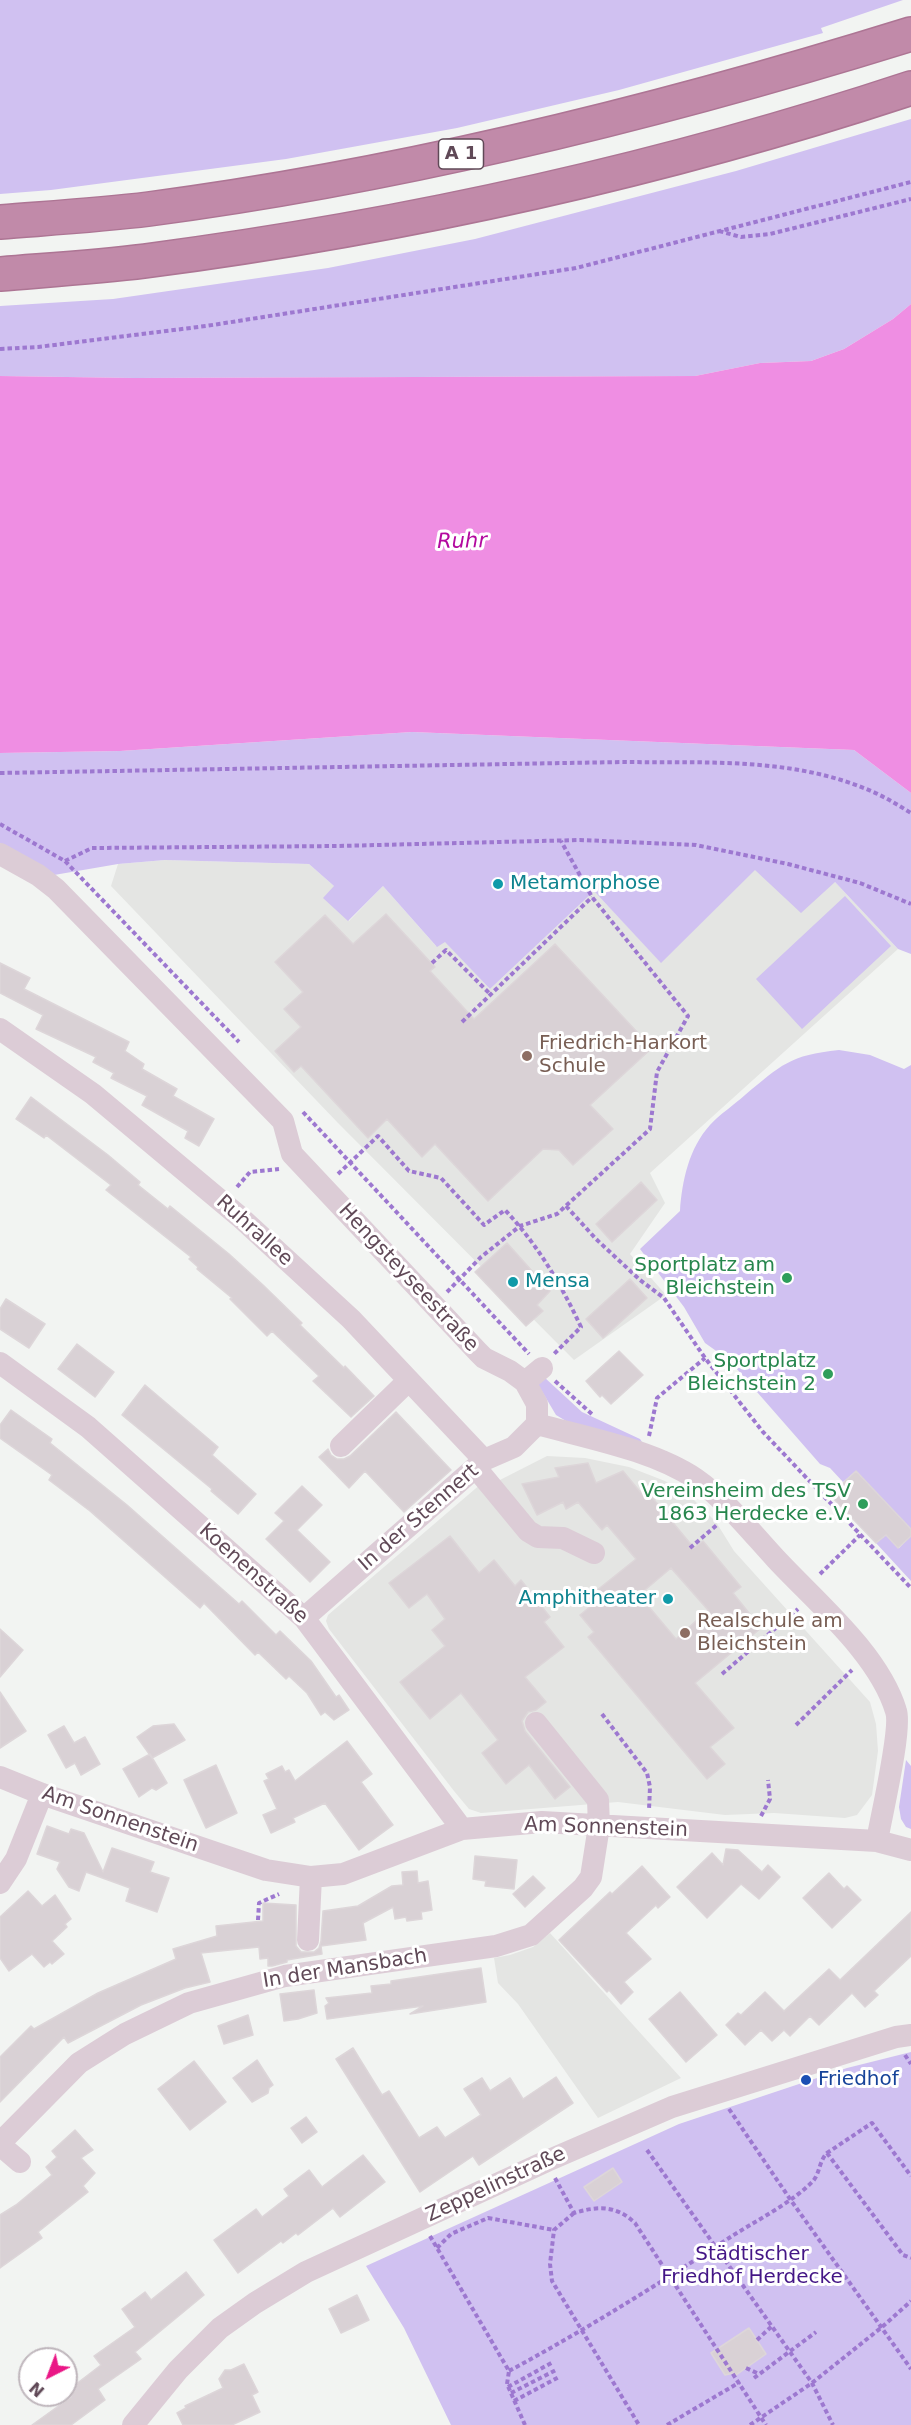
<!DOCTYPE html>
<html>
<head>
<meta charset="utf-8">
<style>
  body { margin:0 }
  #map { position:relative; width:911px; height:2425px; overflow:hidden; background:#f2f4f2; font-family:"DejaVu Sans",sans-serif }
  canvas { display:block }
  .north { position:absolute; left:18px; top:2347px; width:60px; height:60px; box-sizing:border-box; background:#fff; border:2px solid #bfb6bc; border-radius:50%; rotate:222deg; font-size:16px; font-weight:700; line-height:24px; text-align:center; color:#604957 }
  .north::after { content:''; display:block; margin:auto; width:21px; height:27px; background:#ea1786; clip-path:polygon(50% 0,100% 100%,50% 72%,0 100%) }
</style>
</head>
<body>
<div id="map">
<canvas width="911" height="2425"></canvas>
<div class="north">N</div>
</div>
<script>
const g = document.querySelector('canvas').getContext('2d');
g.lineJoin = 'round';
function paint(path, color) { g.fillStyle = color; g.fill(path, 'evenodd'); }
function strokePath(path, color, width, dash) { g.strokeStyle = color; g.lineWidth = width; g.lineCap = dash ? 'butt' : 'round'; g.setLineDash(dash || []); g.stroke(path); }
function drawText(font, color, halo, rows, align = 'center') {
  g.font = font + ' "DejaVu Sans",sans-serif'; g.lineWidth = 6; g.setLineDash([]); g.textBaseline = 'middle'; g.strokeStyle = halo; g.fillStyle = color; for (const [text, x, y, turn = 0] of rows) {
    g.save(); g.translate(x, y); g.rotate((+turn || 0) * Math.PI / 180); g.textAlign = isNaN(turn) ? turn : align; if (halo) g.strokeText(text, 0, 0); g.fillText(text, 0, 0); g.restore();
  }
}
paint(new Path2D(`
  M165,860L309,864L334,886L349,921L383,886L436,946L445,941L490,989L594,891L661,962L755,869L835,882L898,949L650,1173L665,1203L630,1254L666,1295L574,1360L338,1123L111,886L118,864Z
  M547,1456L585,1458L629,1467L665,1481L694,1500L716,1522L734,1551L870,1702L876,1724L878,1751L872,1795L857,1815L845,1818L774,1813L725,1815L618,1802L481,1813L469,1809L454,1791L329,1629L326,1621L328,1615L482,1483L496,1482Z
  M550,1933L681,2078L598,2118L518,2004L498,1983L494,1958L510,1955L533,1947Z`), '#e4e5e3');
paint(new Path2D(`
  M0,0H903L821,28L823,33L619,90L457,128L286,159L51,190L0,194Z
  M911,119V304L893,319L844,349L811,361L760,363L695,376L134,378L0,376V306L113,299L328,268L475,239L736,171Z
  M412,732L854,750L911,793V954L898,949L835,882L801,913L755,870L661,963L594,891L490,989L445,942L437,947L383,886L348,921L323,898L334,886L309,864L165,860L118,864L54,875L0,843V753L120,751Z
  M845,896L891,946L802,1029L756,979Z
  M839,1050L870,1055L904,1069L911,1065V1529L856,1471L843,1482L830,1468L820,1464L729,1360L705,1343L684,1307L640,1249L680,1211C682,1181 689,1148 710,1125C720,1114 734,1105 745,1095C781,1065 790,1055 839,1050Z
  M544,1377L582,1412L640,1439L642,1442L571,1424L556,1415L537,1383Z
  M886,1535L899,1548L911,1536V1581L876,1543Z
  M906,1760L911,1766V1829L906,1827L901,1819L899,1807Z
  M911,2052V2425H451L404,2328L366,2266L679,2124L847,2068Z`), '#d0c1f1');
paint(new Path2D(`
  M911,304V793L854,750L412,732L120,751L0,753V376L134,378L695,376L760,363L811,361L844,349L893,319Z`), '#ef8ee3');
const building = new Path2D(`
  M386,914L435,967L430,971L474,1019L555,944L652,1048L590,1105L613,1129L573,1165L559,1150L543,1149L488,1201L435,1144L422,1157L387,1119L368,1138L301,1066L294,1072L275,1051L301,1027L284,1009L303,992L275,962L325,915L353,944Z
  M0,963L30,978L24,989L129,1042L125,1051L144,1064L142,1069L177,1089L173,1096L214,1119L199,1146L185,1138L188,1131L142,1105L147,1096L111,1078L114,1073L93,1062L96,1057L36,1029L43,1015L0,993Z
  M31,1097L108,1155L140,1182L138,1185L168,1209L170,1206L229,1254L263,1285L302,1323L300,1325L344,1368L345,1366L374,1396L351,1417L313,1381L319,1376L272,1331L267,1336L230,1299L232,1298L197,1269L198,1267L189,1259L191,1257L106,1190L111,1185L46,1135L44,1138L16,1119Z
  M641,1182L657,1200L612,1242L596,1224Z
  M507,1243L550,1291L537,1305L543,1311L526,1326L475,1272Z
  M630,1279L647,1298L603,1338L586,1319Z
  M6,1299L45,1324L29,1348L0,1329V1309Z
  M77,1344L114,1372L95,1397L58,1369Z
  M619,1351L643,1375L611,1404L602,1395L600,1397L586,1381Z
  M145,1385L218,1447L212,1455L256,1494L238,1514L211,1491L212,1489L122,1415Z
  M11,1410L52,1439L50,1443L127,1505L239,1604L242,1601L276,1635L280,1631L311,1661L336,1697L339,1695L349,1710L334,1720L325,1712L321,1715L307,1693L289,1676L286,1679L258,1652L255,1655L204,1603L200,1608L90,1511L49,1480L52,1475L0,1438V1425Z
  M396,1412L451,1470L404,1512L365,1471L349,1488L319,1457L328,1449L331,1455L337,1459H344L350,1456Z
  M588,1463L596,1483L623,1471L646,1499L650,1495L694,1548L703,1541L741,1587L733,1593L761,1628L695,1683L734,1728L710,1747L725,1764L707,1779L588,1637L594,1632L580,1615L591,1606L586,1599L636,1559L607,1525L602,1530L578,1502L566,1509L563,1502L537,1515L522,1484L559,1477L555,1468ZM671,1568L708,1610L676,1639L639,1595Z
  M856,1471L911,1529V1536L898,1548L886,1535L876,1543L830,1495Z
  M302,1486L322,1505L297,1530L330,1562L310,1582L266,1539L284,1521L275,1513Z
  M450,1536L479,1573L494,1560L515,1586L521,1580L550,1617L544,1622L564,1647L525,1677L546,1702L536,1710L528,1712L522,1721L525,1731L570,1787L555,1799L529,1765L506,1784L482,1753L498,1740L461,1693L430,1719L400,1682L445,1646L432,1630L445,1619L427,1594L409,1608L389,1583Z
  M0,1629L23,1650L0,1677Z
  M0,1692L26,1731L0,1748Z
  M174,1724L185,1740L152,1758L137,1737L153,1726Z
  M64,1726L74,1743L85,1737L100,1764L81,1775L75,1763L66,1768L48,1735Z
  M347,1741L372,1774L361,1782L393,1825L359,1850L325,1803L293,1818L295,1822L271,1833L263,1815L277,1809L264,1781L269,1779L266,1774L282,1766L285,1772L289,1770L295,1781Z
  M150,1754L167,1783L156,1790L152,1788L139,1797L123,1769Z
  M216,1765L237,1813L206,1828L184,1780Z
  M47,1826L69,1834L71,1829L84,1833L103,1872L112,1848L154,1862L150,1872L169,1878L157,1912L126,1901L130,1888L86,1872L79,1891L69,1887L57,1869L60,1862L37,1854Z
  M726,1849L738,1850L762,1872L768,1865L780,1877L759,1899L741,1884L707,1918L677,1887L712,1853L723,1865Z
  M475,1856L517,1860L514,1889L485,1886L486,1881L473,1879Z
  M642,1866L670,1897L658,1908L656,1905L626,1933L651,1959L624,1982L633,1992L621,2004L609,1990L607,1992L559,1940L610,1892L612,1894Z
  M417,1871L418,1883L428,1881L432,1910L421,1912L422,1919L407,1921L406,1917L395,1919L393,1907L363,1923L366,1940L321,1946L322,1954L287,1960V1962L272,1966H268V1958L260,1959L259,1947L201,1953L210,1982L185,1988L141,2005L68,2043L64,2037L0,2102V2057L31,2026L34,2029L98,1993L176,1959L173,1949L217,1936L216,1926L263,1921V1903L296,1905V1946L301,1952H314L319,1948L321,1941L323,1911L358,1906L392,1886L403,1885L402,1872Z
  M829,1873L844,1889L847,1886L861,1900L832,1928L803,1898Z
  M533,1876L545,1888L525,1907L513,1894Z
  M28,1891L42,1906L55,1895L71,1919L65,1924L67,1927L52,1941L64,1954L52,1964L50,1962L44,1967L32,1954L9,1971L0,1958V1917Z
  M911,1912V1956L874,1991L878,1995L865,2007L852,1993L819,2025L810,2016L790,2036L784,2030L772,2041L761,2030L745,2045L726,2025L738,2013L741,2015L765,1992L784,2011L829,1969L840,1980Z
  M481,1968L486,2002L410,2014L423,2006L327,2019L325,2006L329,2003L326,1998L372,1993L371,1986L391,1984V1981Z
  M314,1990L317,2013L298,2019L284,2021L280,1994Z
  M680,1992L717,2035L686,2062L649,2019Z
  M248,2015L253,2035L224,2044L218,2026Z
  M353,2048L382,2095L389,2091L419,2138L437,2127L445,2138L481,2115L464,2089L482,2078L490,2091L510,2078L523,2099L556,2077L573,2103L479,2165L473,2156L420,2192L336,2059Z
  M257,2060L273,2085L269,2088L268,2093L252,2102L233,2078Z
  M194,2061L226,2102L190,2130L158,2089Z
  M306,2117L317,2132L302,2143L291,2128Z
  M75,2130L93,2150L81,2158L95,2173L83,2186L88,2192L38,2232L42,2238L0,2268V2215L16,2205L52,2175L46,2167L57,2157L52,2151Z
  M363,2155L385,2182L340,2217L333,2208L298,2235L296,2233L283,2243L281,2241L238,2273L214,2240L256,2209L262,2217L289,2196L284,2189L309,2170L322,2187Z
  M613,2168L622,2182L594,2201L584,2187Z
  M186,2272L204,2295L135,2352L141,2359L98,2389L105,2400L71,2425H32L71,2397L67,2391L101,2365L94,2356L135,2327L122,2309L145,2292L151,2300Z
  M357,2295L369,2320L341,2333L329,2309Z
  M749,2328L766,2354L736,2375L734,2373L725,2375L711,2353Z
  M244,2364L258,2392L252,2395L260,2412L232,2425H183L177,2413L186,2408L185,2406L223,2388L219,2379L225,2370H231Z`);
paint(building, '#d9d1d5');
strokePath(building, '#ddd6d9', 1.5);
const highway = new Path2D(`
  M0,222C50,218 100,215 149,209C408,175 663,111 911,34
  M0,274C48,270 97,267 145,261C404,227 663,170 911,88`);
strokePath(highway, '#ad7594', 36);
strokePath(new Path2D(`
  M719,231L741,237L770,234L911,199
  M0,349L38,347L206,326L576,268L911,182
  M0,773L622,762C705,763 793,757 871,791C885,797 898,805 911,813
  M0,824L65,861L239,1042
  M65,861L92,848L338,846L580,840L696,845L788,864L860,883L911,904
  M432,963L446,950L491,995
  M462,1022L592,897
  M303,1112L529,1354
  M338,1174L378,1136L409,1171L441,1178L484,1225L505,1210C537,1244 561,1284 581,1327L554,1354
  M237,1187L250,1172L279,1169
  M566,1206L596,1239L640,1280L664,1298L705,1358L763,1432L911,1588
  M447,1292L481,1257L520,1226L557,1214L650,1129L657,1072L688,1016L592,897L561,841
  M555,1381L594,1416
  M649,1436L657,1398L705,1358
  M690,1548L718,1524
  M820,1574L860,1535
  M722,1674L798,1609
  M602,1714L647,1773L650,1787L649,1810
  M796,1725L852,1670
  M761,1816L770,1799L768,1780
  M258,1920L259,1903L279,1894
  M905,2055L911,2064
  M729,2109L790,2199L911,2369
  M647,2150L812,2383L833,2425
  M827,2153L903,2255L911,2258
  M555,2178L574,2213C598,2206 616,2205 635,2223L766,2425
  M574,2213L554,2230L550,2264L552,2281L639,2425
  M430,2236L509,2371L507,2384L525,2425
  M437,2248L451,2234L488,2218L554,2230
  M757,2340L772,2326
  M746,2368L759,2374
  M509,2371C585,2330 657,2285 729,2238C755,2221 792,2203 813,2181C820,2173 819,2161 827,2153L872,2123L911,2176
  M754,2378L816,2332
  M508,2387L553,2362
  M511,2393L556,2370
  M514,2401L559,2377
  M667,2425L740,2382
  M750,2425L812,2383L882,2327L911,2301`), '#9d78d0', 4, [4.5, 3]);
strokePath(new Path2D(`
  M0,854L38,875L56,889L283,1121L292,1154L478,1352L484,1358L510,1371L525,1382L537,1404V1424
  M0,1029L93,1094L240,1217L351,1319L484,1460
  M0,1363L88,1427L304,1618L462,1829
  M525,1382L542,1368
  M537,1424C587,1438 653,1450 696,1479C725,1499 752,1533 776,1559C816,1602 879,1654 896,1711C902,1729 881,1817 877,1841
  M341,1446L408,1381
  M476,1468L528,1531L538,1537L563,1538L594,1553
  M304,1618L484,1460L514,1447L537,1424
  M0,1777L42,1794L266,1870L311,1877L343,1874L462,1829L542,1822L877,1841L911,1850
  M0,1883L16,1859L42,1794
  M308,1940L311,1877
  M0,2143L79,2063L125,2034L189,2003L285,1976L496,1946L531,1935L583,1888L591,1877L599,1826L598,1800L536,1723
  M0,2145L20,2162
  M133,2425L178,2370L220,2328L255,2303L306,2272L547,2161L672,2107L896,2037L911,2035`), '#dcccd6', 22);
strokePath(highway, '#c18aa9', 33);
for (const [x, y, r, color] of [
  [498,884,6,"#0f9aa8"],
  [527,1056,6,"#8d6e63"],
  [787,1278,6,"#2e9e5b"],
  [513,1282,6,"#0f9aa8"],
  [828,1374,6,"#2e9e5b"],
  [863,1504,6,"#2e9e5b"],
  [668,1599,6,"#0f9aa8"],
  [685,1633,6,"#8d6e63"],
  [806,2080,6,"#1a4fb4"]
]) { const dot = new Path2D(); dot.arc(x, y, r, 0, 2 * Math.PI); g.fillStyle = color; g.fill(dot); strokePath(dot, '#fff', 2); }
for (const [x, y, w] of [
  [461,154,45]
]) { const box = new Path2D(); box.roundRect(x - w / 2, y - 15, w, 30, 4.5); g.fillStyle = '#fff'; g.fill(box); strokePath(box, '#604957', 1.5); }
drawText('bold 18px', '#604957', null, [
  ["A 1",461,154]
]);
drawText('20px', '#0d838f', '#fff', [
  ["Metamorphose",510,884],
  ["Mensa",525,1282],
  ["Amphitheater",656,1599,"right"]
], 'left');
drawText('20px', '#785e54', '#fff', [
  ["Friedrich-Harkort",539,1044],
  ["Schule",539,1067],
  ["Realschule am",697,1622],
  ["Bleichstein",697,1645]
], 'left');
drawText('20px', '#604957', '#fff', [
  ["Ruhrallee",254,1231,42],
  ["Hengsteyseestraße",408,1278,47],
  ["In der Stennert",419,1518,-41],
  ["Koenenstraße",253,1574,42],
  ["Am Sonnenstein",120,1820,19],
  ["Am Sonnenstein",606,1828,2],
  ["In der Mansbach",345,1969,-9],
  ["Zeppelinstraße",496,2185,-25]
]);
drawText('20px', '#27864d', '#fff', [
  ["Sportplatz am",775,1266],
  ["Bleichstein",775,1289],
  ["Sportplatz",816,1362],
  ["Bleichstein 2",816,1385],
  ["Vereinsheim des TSV",851,1492],
  ["1863 Herdecke e.V.",851,1515]
], 'right');
drawText('20px', '#164399', '#fff', [
  ["Friedhof",818,2080]
], 'left');
drawText('20px', '#441686', '#fff', [
  ["Städtischer",752,2255],
  ["Friedhof Herdecke",752,2278]
]);
drawText('italic 21px', '#b3099f', '#fff', [
  ["Ruhr",462,542,-1]
]);
</script>
</body>
</html>
